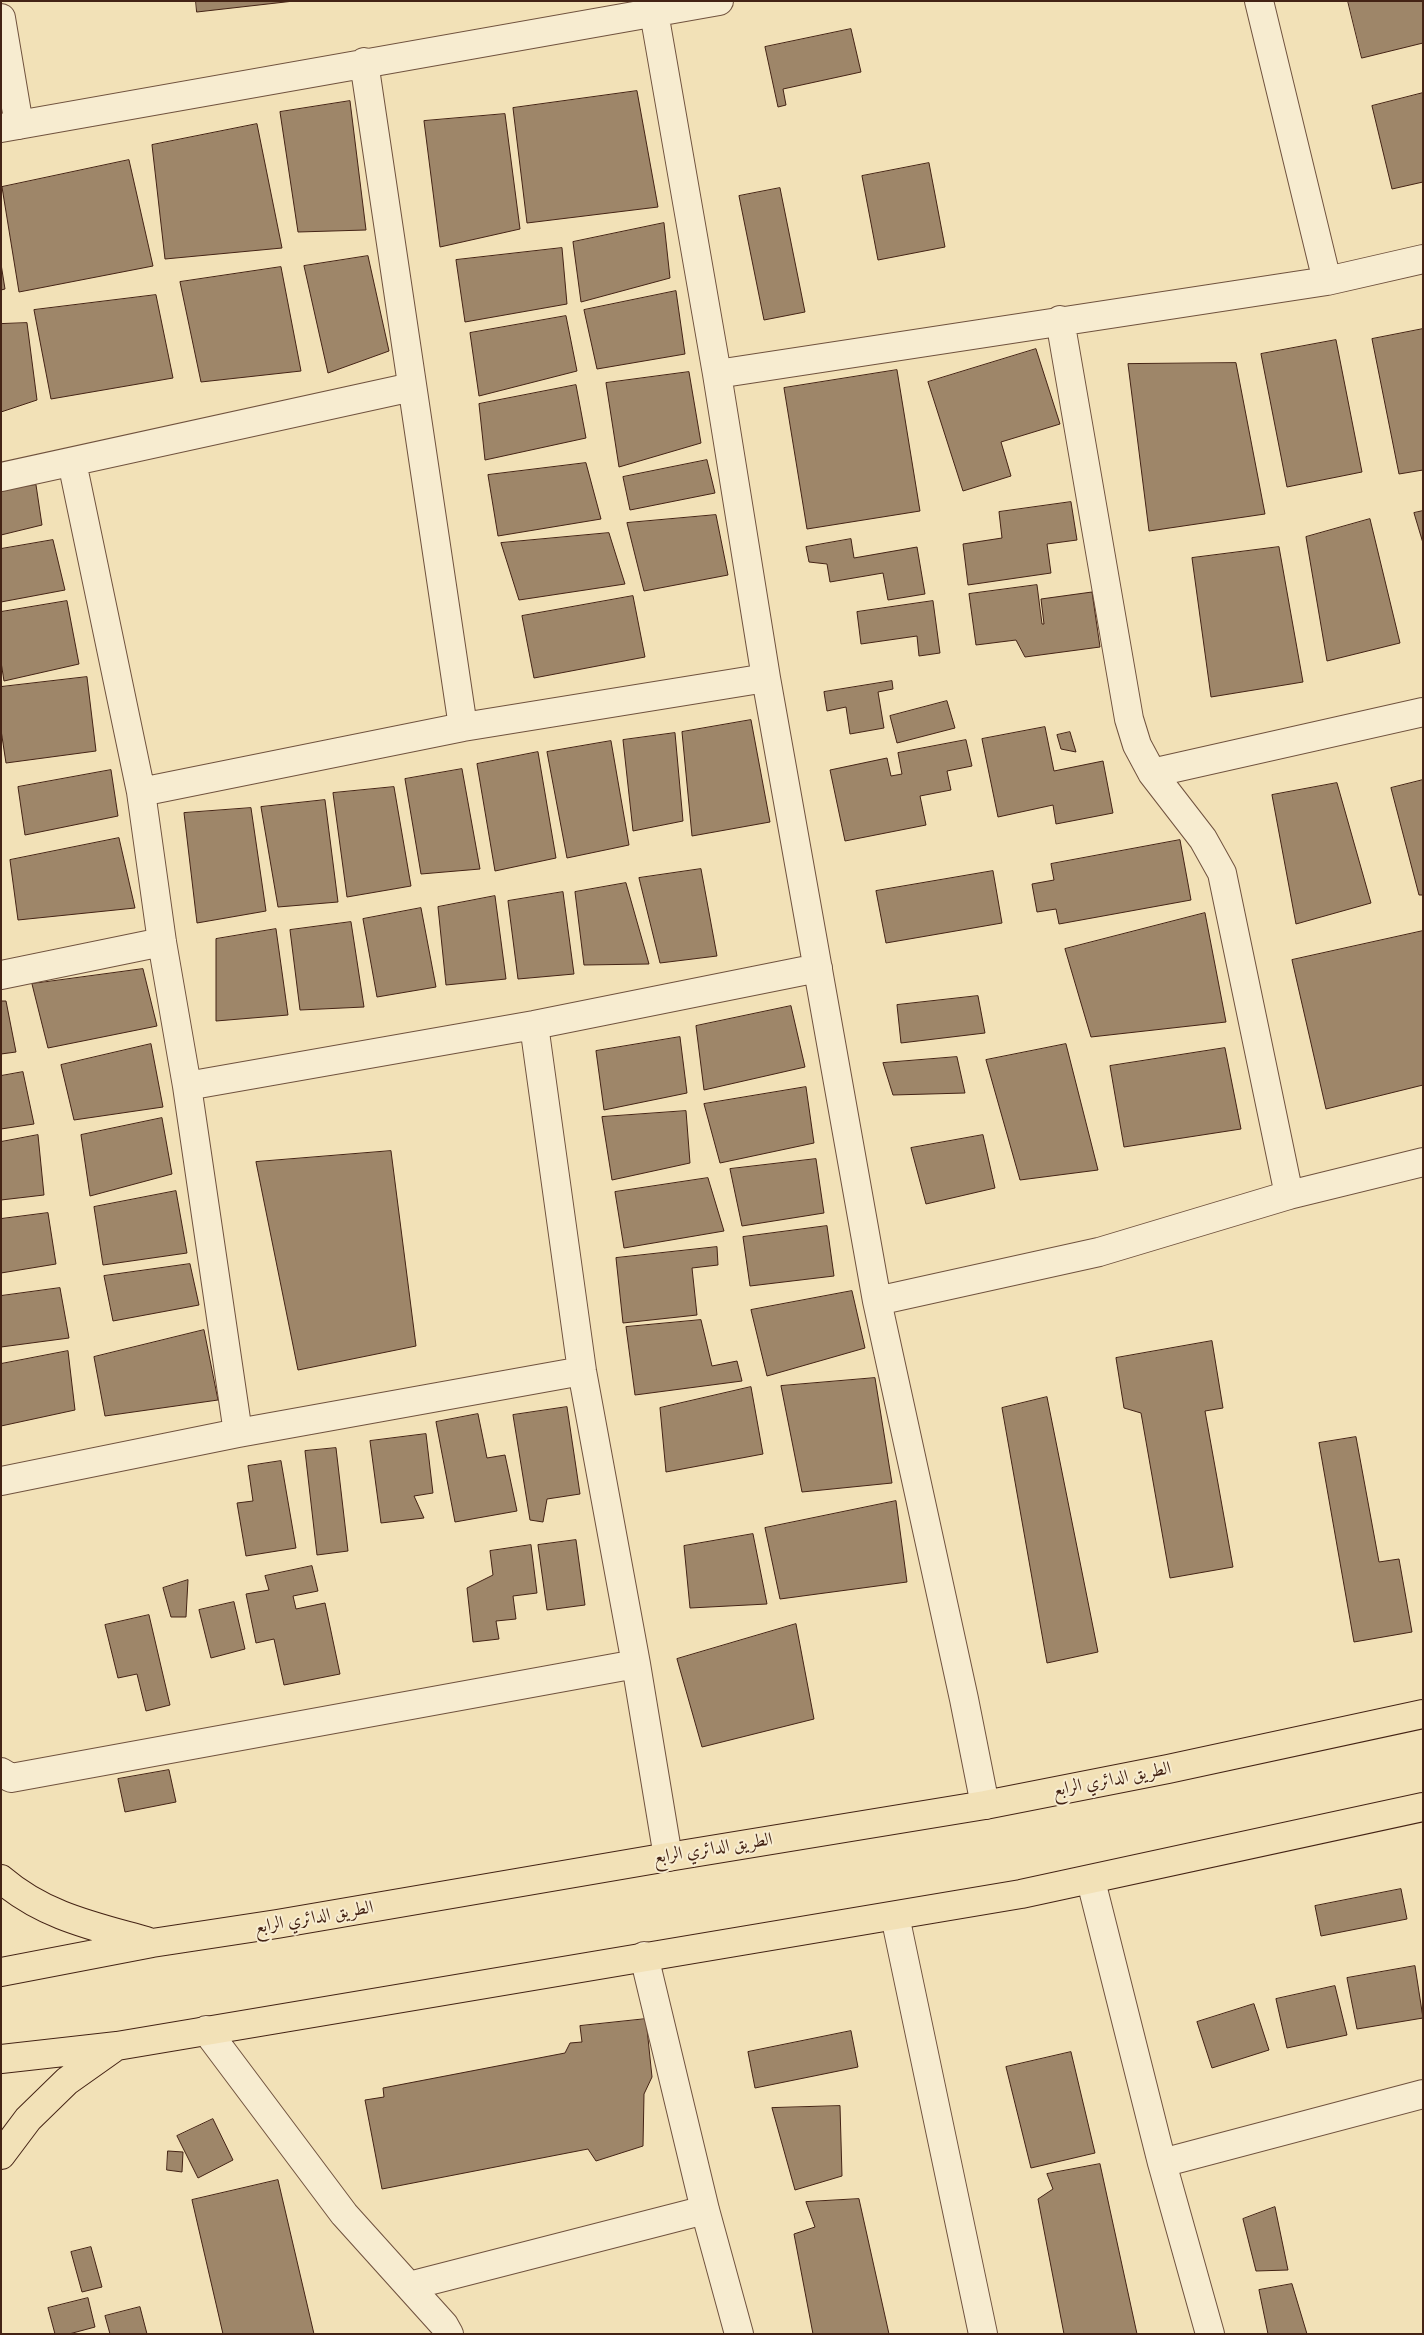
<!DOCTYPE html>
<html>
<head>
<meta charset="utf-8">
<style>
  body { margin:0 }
  #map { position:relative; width:1424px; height:2335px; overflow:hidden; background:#f2e1b7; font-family:"Gentium Book Plus",serif }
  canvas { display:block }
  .frame { position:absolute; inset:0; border:2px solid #442315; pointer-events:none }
</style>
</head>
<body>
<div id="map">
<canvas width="1424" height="2335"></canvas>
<div class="frame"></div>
</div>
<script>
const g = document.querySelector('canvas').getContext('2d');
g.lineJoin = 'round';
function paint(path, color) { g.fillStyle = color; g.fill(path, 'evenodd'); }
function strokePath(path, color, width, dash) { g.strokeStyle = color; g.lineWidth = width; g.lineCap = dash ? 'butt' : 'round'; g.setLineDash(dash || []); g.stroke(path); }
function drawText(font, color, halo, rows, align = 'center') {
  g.font = font + ' "Gentium Book Plus",Amiri,serif'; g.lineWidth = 4; g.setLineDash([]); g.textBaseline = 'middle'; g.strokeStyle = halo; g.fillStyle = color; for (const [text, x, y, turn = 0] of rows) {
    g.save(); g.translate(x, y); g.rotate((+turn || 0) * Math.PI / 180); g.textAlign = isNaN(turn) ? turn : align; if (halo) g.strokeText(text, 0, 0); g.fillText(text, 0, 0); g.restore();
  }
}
const building = new Path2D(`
  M196,1H294L197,12Z
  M1348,1H1423V43L1362,58Z
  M851,29L861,72L783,89L786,105L778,107L765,47Z
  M637,91L658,207L527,223L513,108Z
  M1423,93V182L1392,189L1372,106Z
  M350,101L366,230L298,232L280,112Z
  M505,114L520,229L440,247L424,121Z
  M257,124L282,248L165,259L152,145Z
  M129,160L153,266L19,292L2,187Z
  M929,163L945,247L878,260L862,176Z
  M780,188L805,312L764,320L739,196Z
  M664,223L670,278L581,302L573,242Z
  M562,248L567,304L465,322L456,260Z
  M368,256L389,351L328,373L304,266Z
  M1,264L5,289L1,290Z
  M281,267L301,371L201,382L180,282Z
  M676,291L685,354L597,369L584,310Z
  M156,295L173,378L51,399L34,310Z
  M566,316L577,371L479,396L470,333Z
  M27,323L37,400L1,412V324Z
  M1423,329V470L1399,474L1372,339Z
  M1336,340L1362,472L1287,487L1261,354Z
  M1036,349L1060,424L1001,442L1011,476L963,491L928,382Z
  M1236,363L1265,514L1149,531L1128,364Z
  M897,370L920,511L807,529L784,388Z
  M689,372L701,443L619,467L606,383Z
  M576,385L586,438L485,460L479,404Z
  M707,460L715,493L630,510L623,477Z
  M586,463L601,519L498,536L488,475Z
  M36,485L42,525L1,535V490Z
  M1071,502L1077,540L1047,544L1051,573L968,585L963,544L1002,538L999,512Z
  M1423,511V543L1414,513Z
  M716,515L728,575L644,591L627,523Z
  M1370,519L1400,643L1327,661L1306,537Z
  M609,533L625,584L519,600L501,543Z
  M851,539L854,558L917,547L925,594L888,600L883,573L830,582L827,564L809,562L806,547Z
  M53,540L65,590L1,602V549Z
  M1279,547L1303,682L1211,697L1192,558Z
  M1037,585L1042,624H1044L1041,599L1092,592L1100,647L1025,657L1016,640L976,645L969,594Z
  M633,596L645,657L534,678L522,616Z
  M67,601L79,664L4,681L1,662V612Z
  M933,601L940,653L919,656L917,636L861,644L857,612Z
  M87,677L96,751L6,763L1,730V687Z
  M892,681L893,689L878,692L884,728L850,734L846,707L827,711L824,692Z
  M947,701L955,728L897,743L890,716Z
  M751,720L770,822L692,836L682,732Z
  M1045,727L1054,771L1103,761L1113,813L1056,824L1053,805L998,817L982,739Z
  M1070,732L1076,752L1061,749L1057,735Z
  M675,733L683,821L633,831L623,740Z
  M966,740L972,766L947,771L951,790L920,796L926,825L845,841L830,770L887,758L891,776L902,774L898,753Z
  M611,741L629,845L567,858L547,752Z
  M538,752L556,858L495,871L477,764Z
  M462,769L480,869L421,874L405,779Z
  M111,770L118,816L25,835L18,787Z
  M1423,780V895H1419L1391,788Z
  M1337,783L1371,903L1296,924L1272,795Z
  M394,787L411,886L347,897L333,793Z
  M325,800L338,902L278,907L261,807Z
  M251,808L266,911L197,923L184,813Z
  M119,838L135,908L18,920L10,860Z
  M1180,840L1191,900L1059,924L1056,909L1037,912L1032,884L1054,880L1051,864Z
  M701,869L717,956L660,963L639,878Z
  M993,871L1002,923L886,943L876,891Z
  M626,883L649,964L584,965L575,892Z
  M563,892L574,974L518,979L508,901Z
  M495,896L506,979L446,985L438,907Z
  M421,908L436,987L377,997L363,919Z
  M1205,913L1226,1022L1091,1037L1065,949Z
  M351,922L364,1007L300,1010L290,930Z
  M276,929L288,1015L216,1021V939Z
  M1423,931V1085L1326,1109L1292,960Z
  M143,969L157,1026L48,1048L32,984Z
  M978,996L985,1033L901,1043L897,1005Z
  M1,1001H6L16,1052L1,1054Z
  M791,1006L805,1067L704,1090L696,1026Z
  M680,1037L687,1093L604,1110L596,1051Z
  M151,1044L163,1107L74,1120L61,1065Z
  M1066,1044L1098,1170L1020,1180L986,1060Z
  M1225,1048L1241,1129L1124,1147L1110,1066Z
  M957,1057L965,1093L893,1095L883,1063Z
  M23,1072L34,1124L1,1129V1076Z
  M806,1087L814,1143L720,1163L704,1104Z
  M686,1111L690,1163L612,1180L602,1117Z
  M162,1118L172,1174L90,1196L81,1135Z
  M38,1135L44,1195L1,1200V1142Z
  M983,1135L995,1188L926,1204L911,1148Z
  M391,1151L416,1346L298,1370L256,1162Z
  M816,1159L824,1213L742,1226L730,1169Z
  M708,1178L724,1231L624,1248L615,1192Z
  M176,1191L187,1253L103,1265L94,1207Z
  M48,1213L56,1264L1,1273V1219Z
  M827,1226L834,1276L750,1286L743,1237Z
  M717,1247L718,1265L692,1268L697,1315L623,1323L616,1258Z
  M190,1264L199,1305L113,1321L104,1276Z
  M60,1288L69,1338L1,1347V1296Z
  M852,1291L865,1348L767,1376L751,1310Z
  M701,1320L712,1366L737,1361L742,1381L635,1395L626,1327Z
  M204,1330L218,1400L105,1416L94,1357Z
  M1212,1341L1223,1408L1205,1411L1233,1567L1170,1578L1141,1413L1124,1408L1116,1358Z
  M68,1351L75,1410L1,1426V1364Z
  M875,1378L892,1483L802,1492L781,1386Z
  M751,1387L763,1454L666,1472L660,1408Z
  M1047,1397L1098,1652L1047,1663L1002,1408Z
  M567,1407L580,1494L547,1499L543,1522L530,1520L513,1415Z
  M478,1414L487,1458L505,1455L517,1511L455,1522L436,1422Z
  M426,1434L433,1493L414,1496L424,1518L381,1523L370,1441Z
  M1356,1437L1379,1562L1399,1559L1412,1632L1354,1642L1319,1443Z
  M336,1448L348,1551L317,1555L305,1451Z
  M281,1461L296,1548L246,1556L237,1503L253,1501L248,1466Z
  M896,1501L907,1582L780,1599L765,1528Z
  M753,1534L767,1604L690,1608L684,1546Z
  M576,1540L585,1605L547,1610L538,1545Z
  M531,1545L537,1593L513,1596L516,1619L496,1621L499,1639L473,1642L467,1588L493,1575L490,1551Z
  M312,1566L318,1591L293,1596L296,1609L325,1603L340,1674L284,1685L274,1639L256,1643L246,1594L269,1590L265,1576Z
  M188,1580L186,1617H171L163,1588Z
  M234,1602L245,1649L211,1658L199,1610Z
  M149,1615L170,1705L146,1711L137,1674L118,1678L105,1625Z
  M796,1624L814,1719L702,1747L677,1659Z
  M169,1770L176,1802L125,1812L118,1779Z
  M1401,1889L1407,1919L1321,1936L1315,1906Z
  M1415,1966L1423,2018L1357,2029L1347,1978Z
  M1335,1986L1347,2035L1287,2048L1276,1999Z
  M1254,2004L1269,2050L1212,2068L1197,2022Z
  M646,2019L652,2077L644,2094L643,2146L596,2161L588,2149L382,2189L365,2100L384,2097L383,2088L565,2053L570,2043L582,2042L580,2026Z
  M851,2031L858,2067L755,2088L748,2052Z
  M1071,2052L1095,2153L1031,2168L1006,2067Z
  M840,2106L842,2176L795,2190L772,2108Z
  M213,2119L233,2160L198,2178L177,2136Z
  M168,2151L183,2152L182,2172L167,2170Z
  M1100,2164L1137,2334H1064L1038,2199L1053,2189L1047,2174Z
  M278,2180L314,2334H223L192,2200Z
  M859,2199L889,2334H813L794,2234L815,2227L806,2202Z
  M1275,2207L1288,2270L1256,2271L1243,2219Z
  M91,2247L102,2287L82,2292L71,2252Z
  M1292,2284L1307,2334H1268L1259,2290Z
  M88,2298L95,2327L69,2334H55L48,2308Z
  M140,2307L147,2334H110L105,2316Z`);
paint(building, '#9e8669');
strokePath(building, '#442315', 1);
const minor = new Path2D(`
  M652,1L717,374L766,678L877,1301L964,1699L985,1805
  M1259,1L1327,281
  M1,18L19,125
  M364,62L463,727
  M1,128L719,1
  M1060,320L1129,719L1137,745L1152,773L1203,839L1222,873L1289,1195
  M717,374L1327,281L1423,259
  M72,462L141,792L162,942L187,1086L238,1433
  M1,477L412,387
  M1152,773L1423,712
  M141,792L463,727L766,678
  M1,975L162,942
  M534,1025L582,1371L636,1664L668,1857
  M187,1086L534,1025L818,968
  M877,1301L1099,1252L1289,1195L1423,1162
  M1,1481L238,1433L582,1371
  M1,1772L11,1778L636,1664
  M1091,1881L1162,2163L1210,2334
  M895,1916L983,2334
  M644,1956L705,2210L739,2334
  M206,2030L344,2214L444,2325L449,2334
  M1162,2163L1423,2094
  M409,2286L705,2210`);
const major = new Path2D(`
  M1,1879C44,1916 93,1926 146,1941
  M1,1972L152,1943L277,1924L668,1857L985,1805L1168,1769L1423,1714
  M1,2059L117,2046L1021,1894L1423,1807
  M1,2155L28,2119L67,2081L115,2047`);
strokePath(minor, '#70523e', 30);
strokePath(major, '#442315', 30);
strokePath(minor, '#f7ecd0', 28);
strokePath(major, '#f2e1b7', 28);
drawText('18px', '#442315', '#f7ecd0', [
  ["الطريق الدائري الرابع",1112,1780,-11],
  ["الطريق الدائري الرابع",713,1849,-9],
  ["الطريق الدائري الرابع",314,1918,-10]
]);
</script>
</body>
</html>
